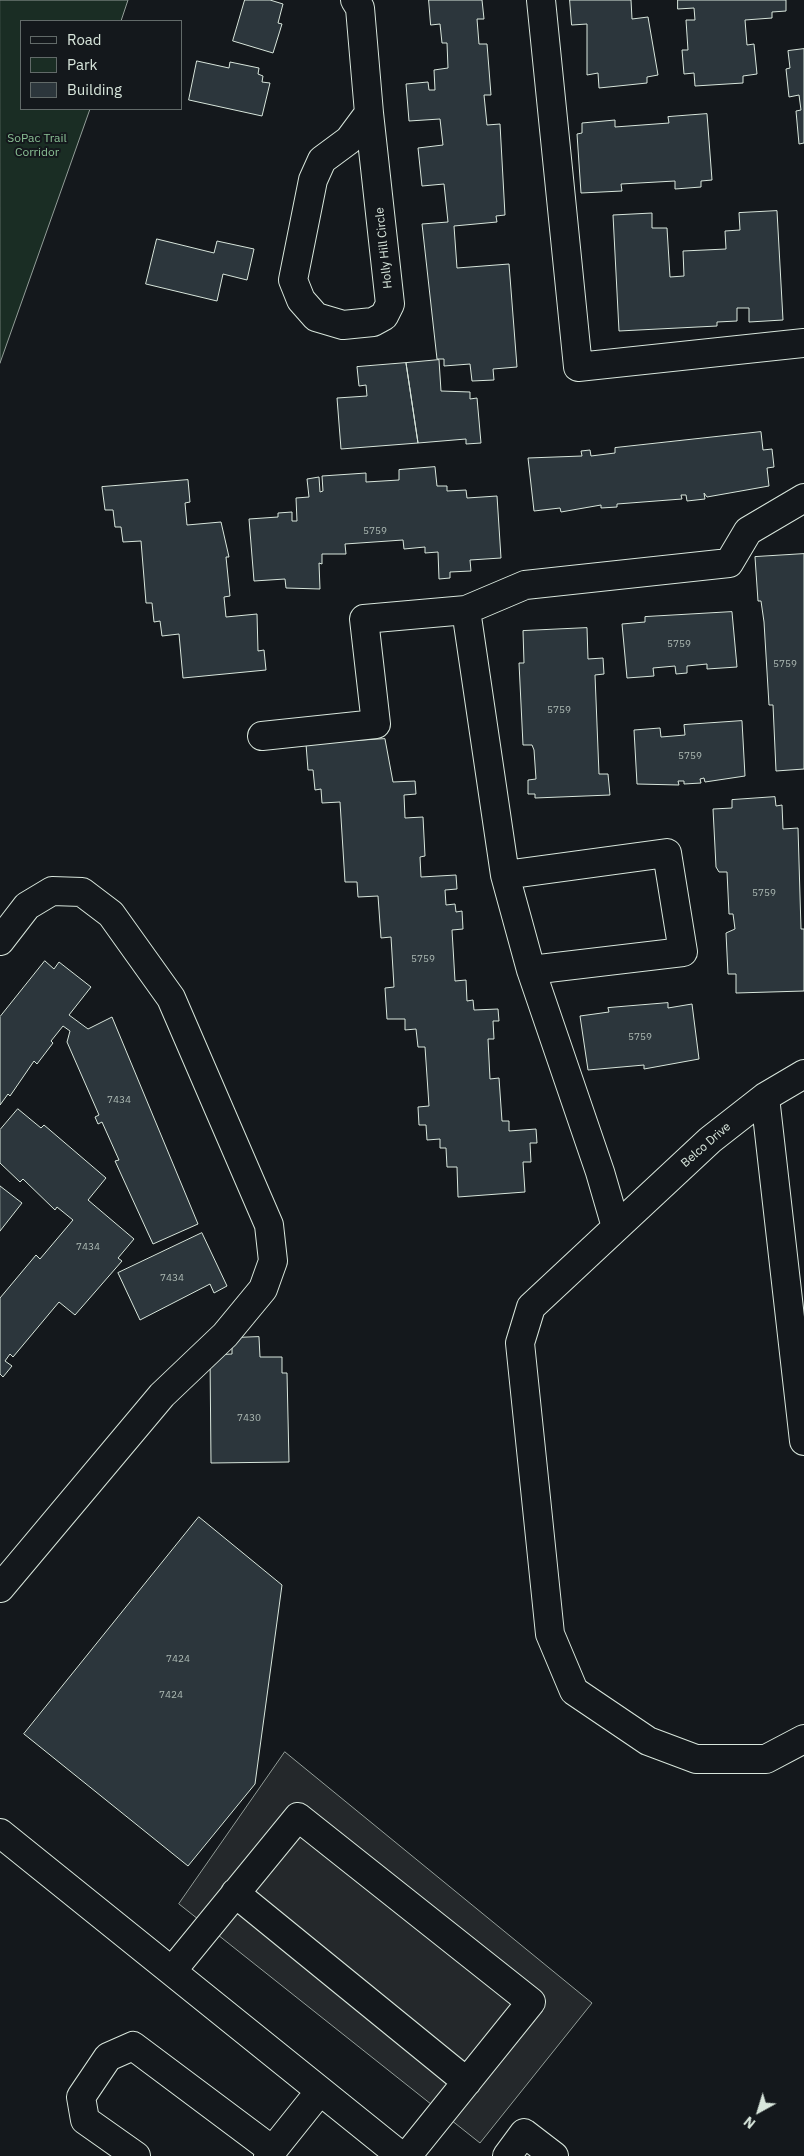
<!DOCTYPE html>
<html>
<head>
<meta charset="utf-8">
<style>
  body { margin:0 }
  #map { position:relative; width:804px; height:2156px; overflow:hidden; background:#14181c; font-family:"IBM Plex Sans",sans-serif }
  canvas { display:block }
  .legend { position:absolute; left:20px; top:20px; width:162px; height:90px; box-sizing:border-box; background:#14181c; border:1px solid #626a69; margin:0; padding:6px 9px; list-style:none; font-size:15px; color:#d8e6dc }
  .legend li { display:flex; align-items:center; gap:10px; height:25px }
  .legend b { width:25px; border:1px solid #626a69 }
  .north { position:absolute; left:734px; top:2086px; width:50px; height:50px; -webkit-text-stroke:4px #14181c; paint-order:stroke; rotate:219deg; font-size:14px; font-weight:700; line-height:20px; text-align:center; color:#d8e6dc }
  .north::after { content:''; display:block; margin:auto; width:18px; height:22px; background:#d8e6dc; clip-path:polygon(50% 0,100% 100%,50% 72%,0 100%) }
</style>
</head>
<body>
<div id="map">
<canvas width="804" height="2156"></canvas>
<ul class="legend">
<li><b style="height:6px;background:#14181c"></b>Road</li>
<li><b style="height:14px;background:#1a2d24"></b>Park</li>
<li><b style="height:14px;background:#2c363c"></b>Building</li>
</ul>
<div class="north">N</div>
</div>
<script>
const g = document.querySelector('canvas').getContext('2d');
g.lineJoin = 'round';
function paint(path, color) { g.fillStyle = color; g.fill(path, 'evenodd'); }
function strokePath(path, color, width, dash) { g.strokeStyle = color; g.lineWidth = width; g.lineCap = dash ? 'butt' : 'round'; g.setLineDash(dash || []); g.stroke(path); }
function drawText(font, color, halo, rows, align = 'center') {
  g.font = font + ' "IBM Plex Sans",sans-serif'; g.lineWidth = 4; g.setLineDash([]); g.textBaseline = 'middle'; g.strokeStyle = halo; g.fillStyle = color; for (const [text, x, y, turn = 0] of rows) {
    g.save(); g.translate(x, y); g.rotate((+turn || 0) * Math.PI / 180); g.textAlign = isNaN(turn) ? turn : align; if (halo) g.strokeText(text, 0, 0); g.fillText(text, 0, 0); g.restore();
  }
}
const green = new Path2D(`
  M0,0H128L121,21H21V109H90L0,363Z`);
paint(green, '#1a2d24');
strokePath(green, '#939e99', 1);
const parking = new Path2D(`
  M285,1752L592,2003L480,2143L179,1904Z`);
paint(parking, '#24282b');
strokePath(parking, '#939e99', 1);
const building = new Path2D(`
  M245,0H270L283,4L278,23L282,24L273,53L233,41Z
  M429,0H482L484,19H477L479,44H487L491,95H484L487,125L500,124L505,215L496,216L497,222L454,226L457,268L509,264L517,367L493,369L494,380L472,381L470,364L444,366V359H437L422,224L448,222L444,184L422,186L418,148L443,145L440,119L409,121L406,84L428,82L429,90H435L434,70L448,68L447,43H442L440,24L431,25Z
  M570,0H631L632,19L648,17L658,75L647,77V83L599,88L598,73L587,75V24L572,25Z
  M678,0H786V11L772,12V18L745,20L747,45L754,44L757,74L743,76V83L695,86L694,73L684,74L682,50H688L686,20H695L694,8L678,9Z
  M804,49V143L799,144L796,111L801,110L799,95L789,97L786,69L790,68L788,51Z
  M197,61L229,68L230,62L259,68L258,74L263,76L262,82L270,83L262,116L189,100Z
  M707,114L712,180L701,181V187L675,189V181L621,184L622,191L581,193L577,134L582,133V123L615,120V127L669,123L668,117Z
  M777,211L783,320L749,322V308H737V321L717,322V326L619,331L613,215L652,213V228H667L670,277L684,276L683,251L726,249L725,231L740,230L739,213Z
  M157,239L214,253L217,241L254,249L247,280L223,274L217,301L146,284Z
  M439,360L441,391L470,392V399L477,398L481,443L466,444V439L418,443L406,363Z
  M406,363L418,443L341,449L337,398L367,396L366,385L359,386L357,367Z
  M761,432L763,450L772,449L774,467L767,468L769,486L707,497L704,493L705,499L687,501L686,495H681L682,499L617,504V507L601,508V505L561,512L560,508L534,511L528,458L582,456L581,451L590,450L591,456L615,453V448Z
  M435,467L437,486H447V491L466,490L467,498L497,496L501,558L470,560L471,571L450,572V578L439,579L438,552L425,553V547L404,549L403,540L345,544L346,554H322V564L319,563L320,589L286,588L285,579L254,581L249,519L278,517V513L292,512V521H297L296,498L309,497L307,479L319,477L320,492L323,491L322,476L366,473V482L399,480V470Z
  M188,480L190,502L185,503L187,525L221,522L229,557H226L230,596L224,597L226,617L257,614L258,651L264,650L266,670L183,678L179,634L162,636L160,621L154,622L152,603H146L141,541L123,542L121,527H115L113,510H105L102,487Z
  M804,554V769L776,771L773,705H769L764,622L761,601H758L755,557Z
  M732,612L737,667L707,669V664L687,666V673L676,674L675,666L653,668L654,676L627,678L622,624L645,622V617Z
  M587,628L588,659L603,658L604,674L595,675L599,774H608L610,795L535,798V794H528V780L536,779L534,750L532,745H523L519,663H524L523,631Z
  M742,721L745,776L705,782L704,778L700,779L701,783L684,784V781H678L679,785L637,784L634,730L660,728L661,737L685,735L684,725Z
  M385,739L393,782L415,781L416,794L404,795L405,818L423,817L425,856L420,857L421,877L456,875L457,889L445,890L446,905L455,904L456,912L462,911L463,929L452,930L455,981L466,980L467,1001L473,1000L474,1010L498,1009L499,1021H493L494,1039H488L490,1079L499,1078L502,1121H509V1131L536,1129L537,1143H530L531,1162H523L525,1192L458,1197L457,1167H447L446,1148H440V1139L427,1140L426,1125H419L418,1107L429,1106L425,1047H418L416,1029L405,1030V1019H387L385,988L394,987L391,937L381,938L378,896L358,897L357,882H345L340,802L322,803L321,789L315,790L313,770H308L306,744Z
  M775,797L776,806L782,805L783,829L798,828L801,929H804V991L736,993V974H728L726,933L735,929L733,914H729L727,872H719L716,867L713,809L732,808V800Z
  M45,961L54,969L59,962L91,987L69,1015L88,1029L112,1017L198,1224L153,1244L115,1161L119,1160L102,1122L98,1124L95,1117L99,1115L67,1042L70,1031L63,1026L51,1041L53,1043L37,1064L34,1061L10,1096L8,1094L0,1105V1017Z
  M668,1003V1008L692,1004L699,1059L644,1069V1065L588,1070L580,1016L609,1012L608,1008Z
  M18,1109L41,1128L44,1125L106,1178L88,1200L134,1239L118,1258L122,1261L75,1315L59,1302L13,1357L10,1354L5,1361L12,1366L3,1377L0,1374V1298L36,1255L40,1259L73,1220L57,1207L55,1210L23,1179L20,1182L0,1163V1130Z
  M0,1186L22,1203L0,1231Z
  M202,1233L227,1286L214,1293L210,1284L140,1320L118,1273Z
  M259,1337L260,1357H282V1373H287L289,1462L211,1463L210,1355L232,1354V1338Z
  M199,1517L282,1585L255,1784L188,1866L24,1734Z`);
paint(building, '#2c363c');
strokePath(building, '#d8e6dc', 1);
const minor = new Path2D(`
  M355,0L360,8L369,113L349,140L322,160L313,180L293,280L301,300L316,317L343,325L373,322L384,316L390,304L369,113
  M541,0L578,367L804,343
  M262,736L376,724L364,619L466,610
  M505,875L667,853L683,952L531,970
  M0,941L27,906L52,891L82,892L111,914L171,998L269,1225L273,1261L263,1289L225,1335L162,1395L0,1588
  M804,1074L765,1097L710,1140L531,1307L520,1343L550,1634L574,1691L648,1741L696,1759H766L804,1739
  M765,1097L804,1441
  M616,1227L600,1172L531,970L505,875L466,610L525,585L729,563L748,531L804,498
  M0,1833L401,2156
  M235,1893L467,2082
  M172,1971L298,1817L531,2002L407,2156
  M136,2156L85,2120L81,2097L108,2057L133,2046L272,2150
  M268,2156L320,2091
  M507,2156L524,2133L554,2156`);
strokePath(minor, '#d8e6dc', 30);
strokePath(minor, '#14181c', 28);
drawText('10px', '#adbab4', null, [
  ["5759",375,531],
  ["5759",679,644],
  ["5759",785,664],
  ["5759",559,710],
  ["5759",690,756],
  ["5759",764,893],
  ["5759",423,959],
  ["5759",640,1037],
  ["7434",119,1100],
  ["7434",88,1247],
  ["7434",172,1278],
  ["7430",249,1418],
  ["7424",178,1659],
  ["7424",171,1695]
]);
drawText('12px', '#8ac095', '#14181c', [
  ["SoPac Trail",37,139],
  ["Corridor",37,153]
]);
drawText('12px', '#d8e6dc', '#14181c', [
  ["Holly Hill Circle",384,248,-96],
  ["Belco Drive",706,1145,-41]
]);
</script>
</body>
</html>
